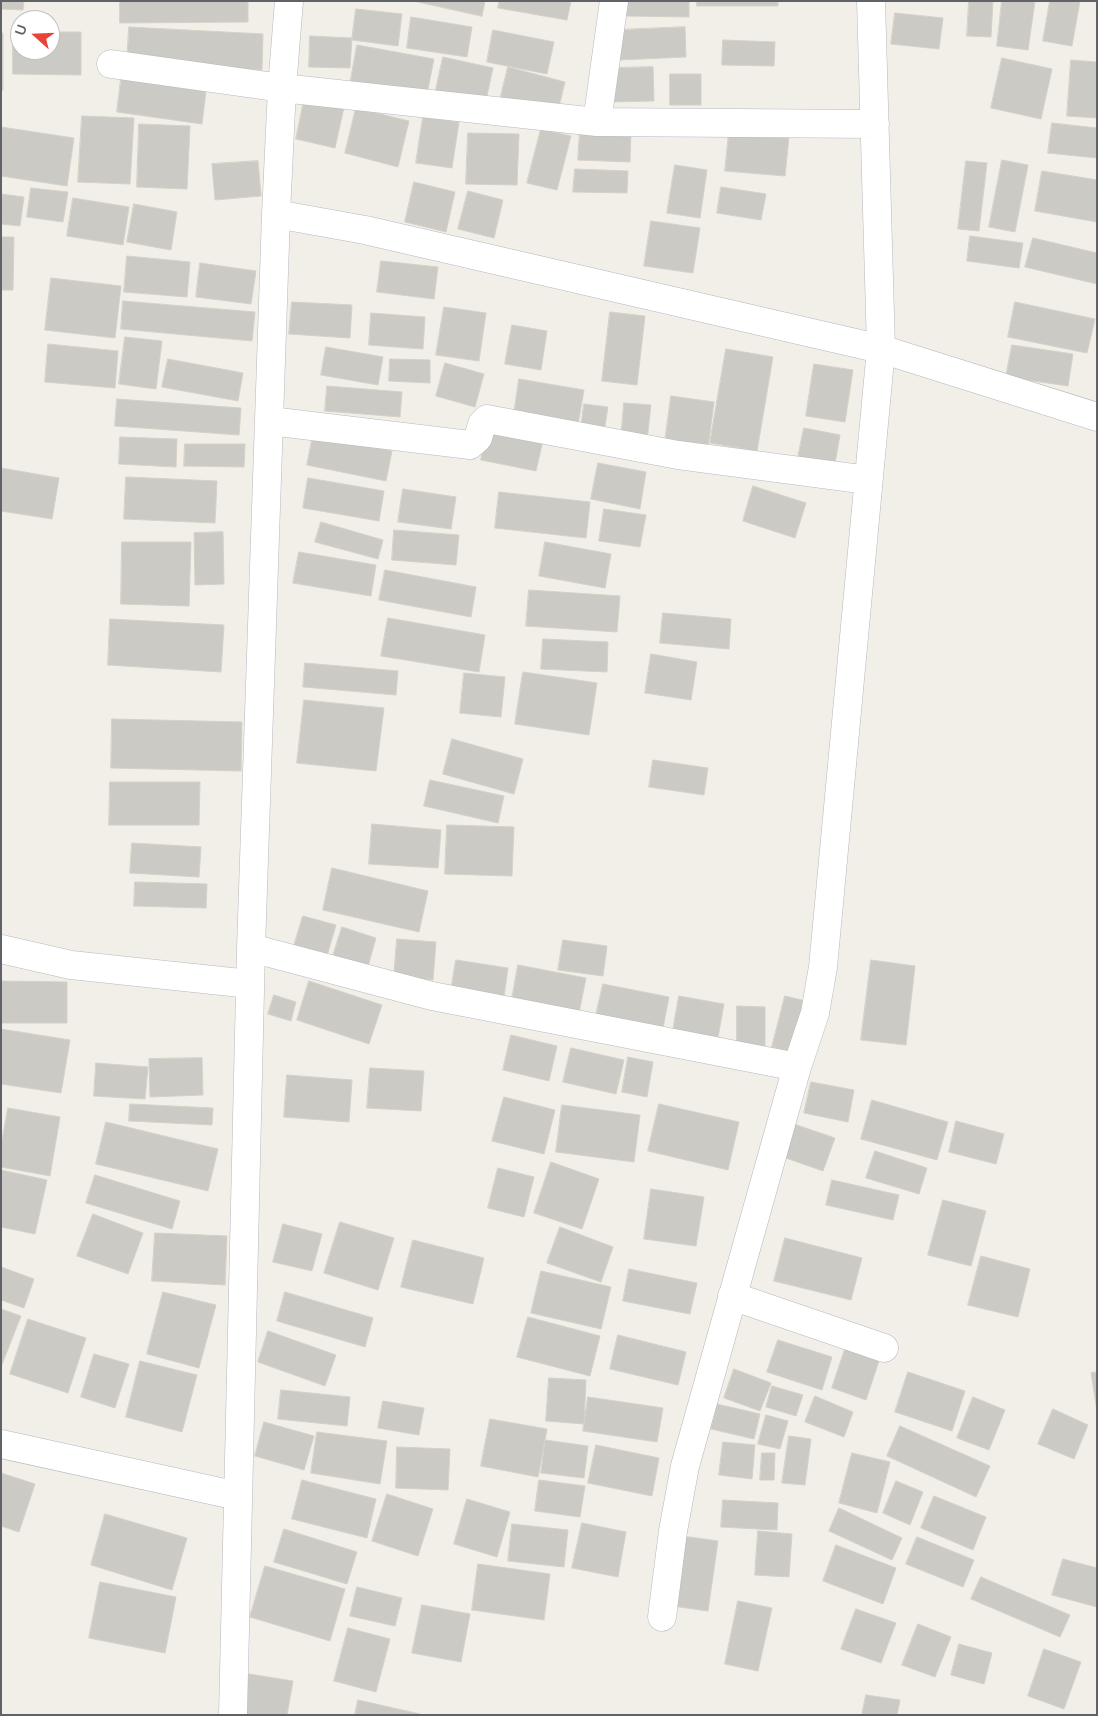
<!DOCTYPE html>
<html>
<head>
<meta charset="utf-8">
<style>
  body { margin:0 }
  #map { position:relative; width:1098px; height:1716px; overflow:hidden; background:#f1efe8; font-family:"Nunito Sans",sans-serif }
  canvas { display:block }
  .frame { position:absolute; inset:0; border:2px solid #5f6368; pointer-events:none }
  .north { position:absolute; left:10px; top:10px; width:50px; height:50px; box-sizing:border-box; background:#fff; border:1px solid #bfc1c3; border-radius:50%; rotate:290deg; font-size:14px; font-weight:700; line-height:20px; text-align:center; color:#5f6368 }
  .north::after { content:''; display:block; margin:auto; width:18px; height:22px; background:#ea4335; clip-path:polygon(50% 0,100% 100%,50% 72%,0 100%) }
</style>
</head>
<body>
<div id="map">
<canvas width="1098" height="1716"></canvas>
<div class="frame"></div>
<div class="north">U</div>
</div>
<script>
const g = document.querySelector('canvas').getContext('2d');
g.lineJoin = 'round';
function paint(path, color) { g.fillStyle = color; g.fill(path, 'evenodd'); }
function strokePath(path, color, width, dash) { g.strokeStyle = color; g.lineWidth = width; g.lineCap = dash ? 'butt' : 'round'; g.setLineDash(dash || []); g.stroke(path); }
const building = new Path2D(`
  M1,1H24L23,10L1,9Z
  M120,1H248V22L120,23Z
  M414,1H485L482,16Z
  M499,1H571L567,20L498,8Z
  M625,1H689V17L625,16Z
  M697,1H778V6H697Z
  M969,1H993L991,37L967,36Z
  M1002,1H1035L1028,50L997,46Z
  M1050,1H1080L1072,46L1043,41Z
  M356,9L402,14L398,46L352,40Z
  M895,13L943,18L939,49L891,44Z
  M411,17L472,27L467,57L407,48Z
  M129,27L263,34L262,70L127,64Z
  M685,27L686,57L619,60L618,30Z
  M493,30L554,42L547,74L487,62Z
  M13,32H20V50H50V32H81V75L13,74Z
  M1,33H3V90H1Z
  M310,36L352,38L350,68L309,67Z
  M723,40L775,42L774,66L722,65Z
  M357,45L434,59L426,99L350,85Z
  M443,57L493,68L485,105L435,94Z
  M1002,58L1052,69L1041,119L991,108Z
  M1071,60L1097,62V118L1067,116Z
  M508,67L565,82L557,115L500,100Z
  M653,67L654,101L611,102L610,68Z
  M670,74H701V105H670Z
  M121,79L206,91L202,124L117,112Z
  M305,95L345,103L335,148L296,139Z
  M356,108L409,121L398,167L345,153Z
  M82,116L134,118L130,184L78,182Z
  M423,117L459,122L452,168L416,163Z
  M1052,123L1097,128V158L1048,153Z
  M139,124L190,126L187,189L137,187Z
  M1,127L74,138L67,186L1,176Z
  M541,129L571,136L557,190L527,183Z
  M580,129L631,132L630,162L578,160Z
  M729,132L789,137L785,176L725,171Z
  M468,133L519,134L517,185L466,184Z
  M1002,160L1028,165L1015,232L989,227Z
  M258,161L261,196L215,200L212,164Z
  M966,161L987,163L979,231L958,229Z
  M675,165L707,170L700,218L667,213Z
  M575,169L628,171L627,193L573,192Z
  M1042,171L1097,180V222L1035,211Z
  M414,182L455,192L446,232L405,222Z
  M721,187L766,194L761,220L717,213Z
  M31,188L68,192L63,222L27,217Z
  M468,191L503,200L494,238L458,229Z
  M1,194L24,197L20,226L1,224Z
  M73,198L129,207L123,245L67,236Z
  M134,204L177,212L171,250L127,242Z
  M651,221L700,228L693,273L644,266Z
  M970,236L1023,243L1019,268L967,261Z
  M1,237H14L13,290H1Z
  M1033,238L1097,253V284L1025,267Z
  M127,256L190,262L187,297L124,292Z
  M381,261L438,267L434,299L377,292Z
  M200,263L256,271L251,304L196,297Z
  M51,278L121,286L115,338L45,330Z
  M123,301L255,312L252,341L121,329Z
  M292,302L352,305L350,338L289,334Z
  M1015,302L1095,319L1087,353L1008,337Z
  M444,307L486,313L479,361L436,355Z
  M610,312L645,316L637,385L602,381Z
  M371,313L425,317L423,349L369,345Z
  M512,325L547,331L541,370L505,364Z
  M125,337L162,341L156,389L119,384Z
  M48,344L118,351L115,388L45,382Z
  M1012,345L1073,354L1068,386L1006,377Z
  M326,347L383,357L378,385L321,375Z
  M726,349L773,357L757,451L710,443Z
  M168,359L243,373L238,401L162,387Z
  M390,359L430,360V383L389,381Z
  M445,363L484,374L475,407L436,396Z
  M814,364L853,370L845,422L806,416Z
  M519,379L584,390L578,424L514,414Z
  M327,386L402,392L400,417L325,411Z
  M671,396L714,402L708,448L665,442Z
  M117,399L241,408L239,435L115,426Z
  M624,403L651,405L647,440L621,438Z
  M584,404L608,407L603,438L580,435Z
  M489,424L544,436L536,471L481,460Z
  M804,428L840,435L834,469L797,462Z
  M313,435L392,451L386,481L307,465Z
  M120,437L177,439L176,467L119,464Z
  M185,444H245L244,467L184,466Z
  M598,463L646,472L640,509L591,499Z
  M1,468L59,478L52,519L1,511Z
  M126,477L217,481L215,523L124,519Z
  M308,478L384,491L379,521L303,508Z
  M753,486L806,503L795,538L743,521Z
  M403,489L456,497L451,529L398,522Z
  M499,492L590,502L586,538L495,528Z
  M604,509L646,515L640,547L599,541Z
  M321,522L383,540L378,559L315,542Z
  M394,530L459,535L456,565L392,560Z
  M223,532L224,584L195,585L194,533Z
  M122,542H191L189,606L121,604Z
  M545,542L611,554L605,588L539,576Z
  M299,552L376,565L371,596L293,583Z
  M385,570L476,587L471,617L379,600Z
  M529,590L620,596L617,632L526,626Z
  M663,613L731,619L729,649L660,643Z
  M388,618L485,635L479,672L381,656Z
  M110,619L224,625L221,672L108,665Z
  M543,639L608,642L607,672L541,669Z
  M651,654L697,662L691,700L645,693Z
  M305,663L398,671L396,695L303,687Z
  M523,672L597,683L589,735L515,724Z
  M464,673L505,677L501,717L460,713Z
  M304,700L384,708L376,771L297,763Z
  M112,719L242,722L241,771L111,768Z
  M452,739L523,759L514,794L443,774Z
  M653,760L708,768L704,795L649,787Z
  M430,780L504,796L498,823L424,806Z
  M110,782H200L199,825H109Z
  M372,824L441,830L438,868L369,864Z
  M447,825L514,827L512,876L445,874Z
  M132,843L201,847L199,877L130,873Z
  M332,868L428,891L419,932L323,910Z
  M135,882L207,884L206,908L134,906Z
  M303,916L336,925L326,959L293,949Z
  M342,927L376,938L367,970L332,959Z
  M397,939L436,942L433,980L394,977Z
  M563,940L607,946L603,976L558,970Z
  M456,960L508,968L503,1004L450,996Z
  M871,960L915,966L906,1045L861,1040Z
  M518,965L586,978L578,1018L511,1005Z
  M1,981L67,982V1023H1Z
  M309,981L382,1005L369,1044L297,1020Z
  M603,984L669,997L663,1028L596,1015Z
  M274,995L296,1002L291,1021L268,1014Z
  M679,996L724,1004L717,1043L672,1036Z
  M785,996L810,1002L798,1053L772,1047Z
  M737,1006L765,1007V1048H737Z
  M1,1029L70,1040L61,1093L1,1084Z
  M511,1035L557,1046L549,1081L503,1070Z
  M571,1048L624,1060L616,1094L563,1082Z
  M628,1057L653,1062L647,1097L622,1092Z
  M202,1058L203,1095L150,1097L149,1059Z
  M96,1063L148,1067L145,1099L94,1096Z
  M370,1068L424,1071L421,1111L367,1108Z
  M287,1075L352,1080L349,1122L284,1117Z
  M811,1082L854,1090L848,1122L804,1113Z
  M504,1097L555,1110L544,1154L492,1141Z
  M872,1100L948,1122L937,1160L861,1139Z
  M130,1104L213,1108L212,1125L129,1121Z
  M659,1104L739,1122L728,1170L648,1151Z
  M562,1105L640,1115L634,1162L556,1152Z
  M8,1108L60,1117L50,1176L1,1167V1146Z
  M956,1121L1004,1134L996,1164L949,1152Z
  M106,1122L218,1149L208,1191L96,1164Z
  M794,1124L835,1138L823,1171L783,1157Z
  M875,1151L927,1168L919,1194L866,1178Z
  M551,1162L599,1179L582,1229L534,1213Z
  M498,1168L534,1177L524,1217L488,1208Z
  M1,1170L47,1180L35,1234L1,1227Z
  M95,1175L180,1201L172,1229L86,1203Z
  M832,1180L899,1195L893,1220L826,1205Z
  M651,1189L704,1197L696,1246L644,1239Z
  M943,1200L986,1211L971,1266L928,1255Z
  M93,1214L143,1233L128,1274L77,1256Z
  M340,1222L394,1238L378,1290L324,1273Z
  M283,1224L322,1234L312,1271L273,1262Z
  M560,1227L613,1247L601,1282L547,1263Z
  M155,1233L227,1236L225,1285L152,1281Z
  M785,1238L862,1258L851,1300L774,1281Z
  M413,1240L484,1258L473,1304L401,1287Z
  M981,1256L1030,1269L1018,1317L968,1305Z
  M1,1267L34,1279L24,1308L1,1300Z
  M629,1269L697,1283L690,1314L623,1301Z
  M541,1271L611,1287L601,1329L531,1313Z
  M163,1292L216,1305L199,1368L147,1354Z
  M285,1292L373,1318L365,1347L277,1321Z
  M1,1309L21,1316L1,1367Z
  M528,1317L600,1336L590,1376L517,1357Z
  M28,1319L86,1338L68,1393L10,1374Z
  M268,1331L336,1355L325,1386L258,1362Z
  M618,1335L686,1352L678,1385L610,1369Z
  M778,1340L832,1357L822,1390L767,1372Z
  M845,1349L879,1361L866,1400L832,1388Z
  M94,1354L129,1364L115,1408L81,1397Z
  M140,1361L197,1375L182,1432L126,1417Z
  M734,1369L771,1383L760,1411L724,1398Z
  M908,1372L965,1391L952,1431L895,1412Z
  M1097,1372V1411L1091,1373Z
  M549,1378L586,1380L584,1424L546,1421Z
  M772,1386L803,1395L796,1416L766,1407Z
  M281,1390L350,1397L347,1426L278,1419Z
  M815,1396L853,1412L844,1437L805,1422Z
  M588,1397L663,1408L657,1442L583,1431Z
  M973,1397L1005,1410L989,1450L957,1438Z
  M383,1401L424,1408L419,1435L378,1428Z
  M717,1404L760,1414L754,1439L711,1429Z
  M1053,1409L1088,1425L1074,1459L1038,1444Z
  M766,1415L788,1421L780,1449L758,1444Z
  M490,1419L547,1429L538,1477L481,1466Z
  M264,1422L314,1436L304,1470L255,1456Z
  M900,1426L990,1466L976,1497L887,1456Z
  M317,1432L387,1441L380,1484L311,1473Z
  M789,1436L811,1439L805,1485L782,1483Z
  M545,1440L588,1446L584,1478L541,1473Z
  M723,1442L755,1445L752,1479L719,1475Z
  M596,1445L659,1458L652,1496L588,1483Z
  M397,1447L450,1449L448,1490L396,1488Z
  M762,1453H775L774,1480H760Z
  M852,1453L890,1462L877,1513L839,1503Z
  M1,1473L35,1484L19,1532L1,1526Z
  M302,1480L376,1499L367,1538L292,1519Z
  M539,1480L585,1486L580,1517L535,1511Z
  M896,1481L923,1492L910,1525L883,1513Z
  M387,1494L433,1509L418,1556L372,1541Z
  M934,1496L986,1517L973,1550L921,1528Z
  M467,1499L510,1512L497,1557L454,1544Z
  M723,1500L778,1503L777,1530L721,1527Z
  M839,1508L902,1538L892,1560L829,1531Z
  M105,1514L187,1538L172,1590L91,1565Z
  M582,1523L626,1532L618,1577L572,1568Z
  M512,1524L568,1530L564,1567L508,1561Z
  M284,1529L357,1552L347,1584L274,1562Z
  M758,1531L792,1534L789,1577L755,1575Z
  M682,1536L718,1541L708,1611L672,1606Z
  M917,1537L974,1560L963,1587L906,1564Z
  M836,1545L896,1568L883,1604L823,1581Z
  M1063,1559L1097,1568V1607L1052,1595Z
  M478,1564L550,1574L544,1620L472,1610Z
  M265,1566L345,1589L330,1641L250,1617Z
  M981,1577L1070,1615L1060,1637L971,1599Z
  M100,1582L176,1597L165,1653L89,1638Z
  M357,1587L402,1598L395,1626L350,1616Z
  M738,1601L772,1608L758,1671L725,1664Z
  M422,1605L470,1614L461,1662L412,1653Z
  M856,1609L896,1623L881,1663L841,1649Z
  M918,1624L951,1637L935,1677L902,1665Z
  M348,1628L390,1639L376,1692L334,1681Z
  M959,1644L992,1653L984,1684L951,1675Z
  M1044,1649L1081,1662L1064,1709L1028,1696Z
  M249,1674L293,1681L287,1715H241Z
  M866,1695L900,1700L897,1715H862Z
  M358,1700L420,1714L355,1715Z`);
paint(building, '#cccac5');
strokePath(building, '#d6d1c6', 1);
const street = new Path2D(`
  M111,64L282,88L597,122L875,124
  M597,122L614,1
  M276,214L365,230L881,349L1097,417
  M270,421L470,445L478,438L482,424L487,419L678,455L868,480
  M251,948L432,996L797,1067
  M1,949L71,965L250,984
  M732,1296L884,1348
  M1,1444L238,1496
  M662,1617L673,1531L685,1466L797,1067L815,1013L823,967L881,349L871,1
  M233,1715L251,948L276,214L282,88L289,1`);
strokePath(street, '#b5b8bc', 29);
strokePath(street, '#fff', 28);
</script>
</body>
</html>
